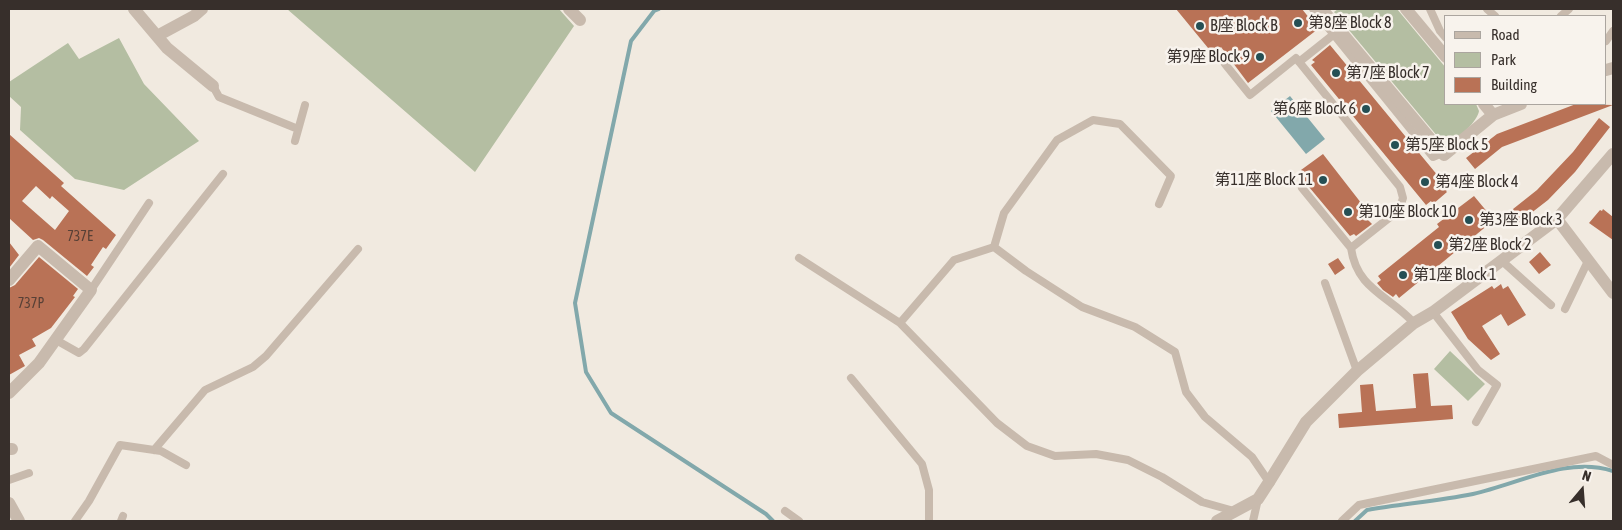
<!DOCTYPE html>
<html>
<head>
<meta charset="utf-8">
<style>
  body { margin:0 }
  #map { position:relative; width:1622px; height:530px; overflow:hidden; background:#f1eae0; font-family:"Asap Condensed",sans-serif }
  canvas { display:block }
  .frame { position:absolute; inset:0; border:10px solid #372f2b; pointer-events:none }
  .legend { position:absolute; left:1444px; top:15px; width:162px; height:90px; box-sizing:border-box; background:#f8f3ed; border:1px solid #aba59f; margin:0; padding:6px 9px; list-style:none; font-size:15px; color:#372f2b }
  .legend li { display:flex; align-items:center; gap:10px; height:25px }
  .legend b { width:25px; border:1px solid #aba59f }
  .north { position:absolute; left:1557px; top:465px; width:50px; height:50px; -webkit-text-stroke:4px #f8f3ed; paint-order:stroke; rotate:18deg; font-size:14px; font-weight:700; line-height:20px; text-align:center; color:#372f2b }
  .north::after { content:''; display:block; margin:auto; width:18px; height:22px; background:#372f2b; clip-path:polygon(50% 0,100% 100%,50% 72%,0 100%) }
</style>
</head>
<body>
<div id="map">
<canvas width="1622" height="530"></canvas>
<div class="frame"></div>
<ul class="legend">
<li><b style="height:6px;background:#c8baad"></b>Road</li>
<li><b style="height:14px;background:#b4bea2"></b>Park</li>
<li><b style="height:14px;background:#b97256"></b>Building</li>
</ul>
<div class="north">N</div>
</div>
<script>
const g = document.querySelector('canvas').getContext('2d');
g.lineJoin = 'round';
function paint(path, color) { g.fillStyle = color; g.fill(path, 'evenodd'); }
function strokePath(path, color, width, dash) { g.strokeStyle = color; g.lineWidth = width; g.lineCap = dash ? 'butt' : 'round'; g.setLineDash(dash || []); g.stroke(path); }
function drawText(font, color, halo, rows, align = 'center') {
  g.font = font + ' "Asap Condensed","Noto Sans SC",sans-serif'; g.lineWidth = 5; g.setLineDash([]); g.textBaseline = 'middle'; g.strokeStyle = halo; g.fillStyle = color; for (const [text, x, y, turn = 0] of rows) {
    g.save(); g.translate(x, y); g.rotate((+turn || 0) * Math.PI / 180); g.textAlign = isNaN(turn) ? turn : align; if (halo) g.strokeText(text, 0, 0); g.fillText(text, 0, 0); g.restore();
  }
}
paint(new Path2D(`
  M287,9H559L574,26L475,172Z
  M1338,9H1397L1446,68V104H1476L1479,111C1478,120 1459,140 1449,141C1444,141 1441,139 1438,137L1334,12Z
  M119,38L144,84L199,141L124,190L75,179L20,130L21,107L9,96V82L68,43L79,59Z
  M1450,351L1485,384L1468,401L1434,369Z`), '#b4bea2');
paint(new Path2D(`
  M1290,96L1325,139L1306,154L1271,111Z`), '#82a8ab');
strokePath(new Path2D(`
  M659,9L654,11L631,41L575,303L586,372L611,413L766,514L773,521
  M1355,521L1367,510C1402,504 1438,501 1473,494C1519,484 1566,456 1613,471`), '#82a8ab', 4);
paint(new Path2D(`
  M1176,9H1302L1318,29L1248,83L1221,47L1213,54Z
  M1330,45L1448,188L1446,191L1447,192L1433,204L1431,201L1426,205L1311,65L1315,62L1312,60Z
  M1576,104L1613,105L1502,147L1475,169L1466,158L1497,134Z
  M1599,118L1610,127L1575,172L1548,200L1517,224L1508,213L1537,190L1573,152Z
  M9,134L64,183L61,186L116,235L106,249L103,247L91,265L94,267L87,276L43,240L39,238L33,240L9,218ZM36,186L50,199L52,196L69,211L55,230L22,201Z
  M1323,154L1372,217L1368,220L1372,224L1356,236L1354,234L1350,236L1299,175L1303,172L1301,170Z
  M1474,196L1494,220L1399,298L1396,294L1393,297L1383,290L1377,283L1381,280L1378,276L1439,227L1437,224Z
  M1603,209L1613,217V240L1589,223L1600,210L1602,211Z
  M9,242L19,255L9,268Z
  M1540,252L1551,265L1539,274L1529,262Z
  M39,257L78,289L73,296L75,297L51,328L32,339L36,346L19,355L25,366L9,375V288L15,285Z
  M1338,258L1345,268L1335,275L1328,264Z
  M1501,284L1503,289L1508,286L1526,315L1508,326L1501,314L1482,326L1500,354L1491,360L1468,339L1451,312L1492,286L1494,289Z
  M1428,373L1431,406L1452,405L1453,419L1339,428L1338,414L1362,412L1360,385L1373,384L1376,411L1416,408L1413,374Z`), '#b97256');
strokePath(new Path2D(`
  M1313,9L1433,157L1442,153
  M1430,9L1440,31L1446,38
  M1487,9L1495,16
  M1561,16L1569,9
  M1606,41L1613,31
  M1299,62L1333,35
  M1225,64L1250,95L1296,58L1400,187L1403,198L1399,210L1351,248L1302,188
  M213,86L219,97L298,129
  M295,141L305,105
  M1159,204L1171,176L1120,124L1093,120L1057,140L1004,213L994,247L1026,271L1082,307L1135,327L1175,352L1186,392L1205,417L1252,457L1269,482
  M1351,248C1357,290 1389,295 1414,323
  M799,258L900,323L997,423L1027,446L1055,456L1096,454L1128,460L1162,477L1202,502L1234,511
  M1502,261L1551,305
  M1325,283L1357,371
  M91,290L149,203
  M1565,309L1588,261
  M1433,312L1478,370L1497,385L1476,422
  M900,323L954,260L994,247
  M56,340L79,353L84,349L223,174
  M851,378L922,464L929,490V521
  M154,450L205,390L253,367L266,356L358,249
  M9,480L29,473
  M785,511L799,521
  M75,521L89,501L120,445L161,451L186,465
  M121,521L123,516
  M1253,521L1258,499
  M1342,521L1359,505L1596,456L1613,465`), '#c8baad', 8);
strokePath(new Path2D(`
  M134,9L167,48L213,86
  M569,9L580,20
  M1322,9L1444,155L1493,115L1484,104
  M1406,9L1446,57
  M157,36L194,16L202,9
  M1606,70L1613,68
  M1493,115L1521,104
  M1557,219L1613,293
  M9,280L38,246L91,290L39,363L9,393
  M9,449H12
  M9,503L19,521
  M1217,521L1258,499L1269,482`), '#c8baad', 12);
strokePath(new Path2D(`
  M1269,482L1306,422L1357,371L1414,323L1433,312L1557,219L1613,154`), '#c8baad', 12);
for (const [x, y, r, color] of [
  [1298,23,5,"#254f54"],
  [1200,26,5,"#254f54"],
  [1260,57,5,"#254f54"],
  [1336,73,5,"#254f54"],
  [1366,109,5,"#254f54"],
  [1395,145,5,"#254f54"],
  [1323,180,5,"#254f54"],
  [1425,182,5,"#254f54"],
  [1348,212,5,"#254f54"],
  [1469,220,5,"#254f54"],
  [1438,245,5,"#254f54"],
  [1403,275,5,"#254f54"]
]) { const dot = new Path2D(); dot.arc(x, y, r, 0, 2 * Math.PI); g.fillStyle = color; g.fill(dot); strokePath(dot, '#f8f3ed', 2); }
drawText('14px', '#584036', null, [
  ["737E",80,237],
  ["737P",31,304]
]);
drawText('16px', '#372f2b', '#f8f3ed', [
  ["第8座 Block 8",1308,23],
  ["B座 Block B",1210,26],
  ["第9座 Block 9",1250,57,"right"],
  ["第7座 Block 7",1346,73],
  ["第6座 Block 6",1356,109,"right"],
  ["第5座 Block 5",1405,145],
  ["第11座 Block 11",1313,180,"right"],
  ["第4座 Block 4",1435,182],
  ["第10座 Block 10",1358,212],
  ["第3座 Block 3",1479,220],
  ["第2座 Block 2",1448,245],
  ["第1座 Block 1",1413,275]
], 'left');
</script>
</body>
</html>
